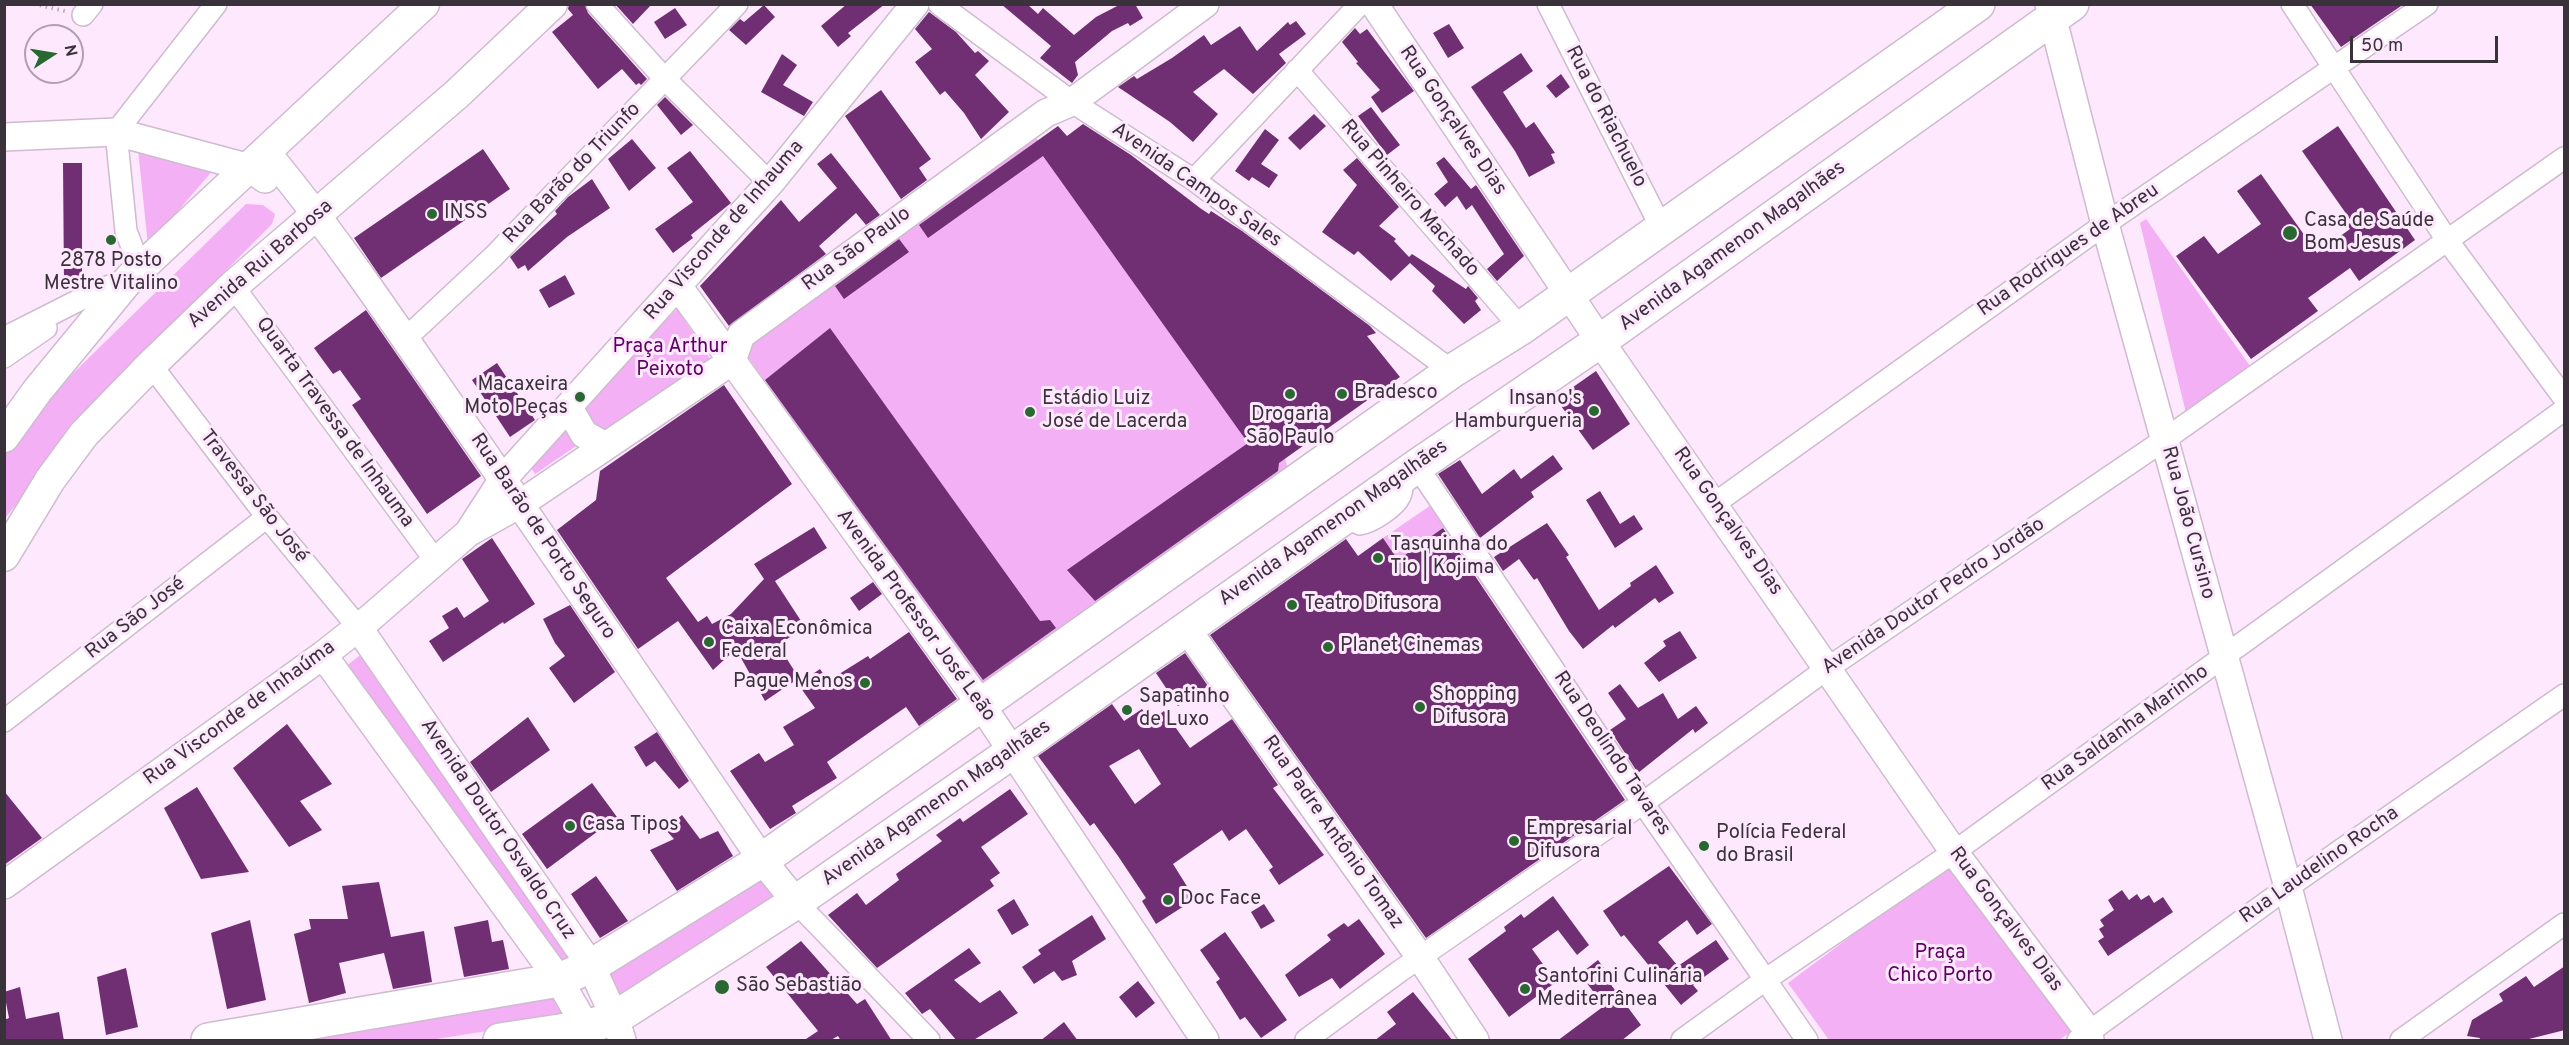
<!DOCTYPE html>
<html>
<head>
<meta charset="utf-8">
<style>
  body { margin:0 }
  #map { position:relative; width:2569px; height:1045px; overflow:hidden; background:#fde8fd; font-family:Overpass,sans-serif }
  canvas { display:block }
  .frame { position:absolute; inset:0; border:6px solid #3a323a; pointer-events:none }
  .north { position:absolute; left:24px; top:24px; width:60px; height:60px; box-sizing:border-box; background:#fde8fd; border:2px solid #af9faf; border-radius:50%; rotate:78deg; font-size:16px; font-weight:700; line-height:24px; text-align:center; color:#3a323a }
  .north::after { content:''; display:block; margin:auto; width:21px; height:27px; background:#296831; clip-path:polygon(50% 0,100% 100%,50% 72%,0 100%) }
  .scale { position:absolute; left:2350px; top:36px; width:148px; height:27px; box-sizing:border-box; border:3px solid #3a323a; border-top:0; padding-left:8px; font-size:18px; line-height:21px; white-space:nowrap; color:#3a323a; -webkit-text-stroke:4px #fde8fd; paint-order:stroke }
</style>
</head>
<body>
<div id="map">
<canvas width="2569" height="1045"></canvas>
<div class="frame"></div>
<div class="north">N</div>
<div class="scale">50 m</div>
</div>
<script>
const g = document.querySelector('canvas').getContext('2d');
g.lineJoin = 'round';
function paint(path, color) { g.fillStyle = color; g.fill(path, 'evenodd'); }
function strokePath(path, color, width, dash) { g.strokeStyle = color; g.lineWidth = width; g.lineCap = dash ? 'butt' : 'round'; g.setLineDash(dash || []); g.stroke(path); }
function drawText(font, color, halo, rows, align = 'center') {
  g.font = font + ' Overpass,sans-serif'; g.lineWidth = 6; g.setLineDash([]); g.textBaseline = 'middle'; g.strokeStyle = halo; g.fillStyle = color; for (const [text, x, y, turn = 0] of rows) {
    g.save(); g.translate(x, y); g.rotate((+turn || 0) * Math.PI / 180); g.textAlign = isNaN(turn) ? turn : align; if (halo) g.strokeText(text, 0, 0); g.fillText(text, 0, 0); g.restore();
  }
}
paint(new Path2D(`
  M1029,132L1250,328L1290,477L982,688L741,347Z
  M138,149L213,170L148,246Z
  M246,204L263,205L275,214L272,224L137,360L5,518V451L58,388Z
  M2146,219L2250,366L2186,413L2140,223Z
  M677,309L715,366L608,436L586,423V399Z
  M570,425L582,442L535,474L530,466Z
  M1434,503L1449,524L1398,560L1383,538Z
  M363,653L583,965L560,972L341,670Z
  M1955,859L2079,1026L2059,1040H1829L1788,983Z
  M761,874L776,900L617,1004L607,970Z
  M557,989L576,1017L430,1040H259Z`), '#f3b0f5');
paint(new Path2D(`
  M569,4H585L588,13L647,79L641,85L639,83L636,85L622,69L598,89L552,32L573,15L568,9Z
  M615,4H652L633,24Z
  M847,4H885L848,33L851,36L838,47L821,26Z
  M1001,4H1027L1038,14L1043,8L1074,35L1096,17L1121,4H1135L1143,18L1130,26L1128,23L1112,31L1075,62L1078,75L1072,83L1040,58L1051,46Z
  M2310,4H2404L2341,47Z
  M764,5L775,17L746,45L729,30L740,19L744,22Z
  M675,8L687,25L665,39L654,22Z
  M929,12L956,32L975,53L978,51L989,61L975,75L1009,112L981,139L964,113L945,91L940,95L915,62L932,49L915,29Z
  M1296,21L1306,34L1279,54L1286,63L1253,94L1224,69L1193,92L1218,114L1193,142L1170,122L1118,87L1134,76L1137,79L1172,58L1204,35L1211,45L1240,26L1257,51L1288,22L1290,25Z
  M1449,24L1464,48L1448,58L1433,33Z
  M1355,28L1360,34L1367,29L1414,91L1382,113L1371,97L1380,90L1356,63L1358,62L1342,42Z
  M1521,53L1533,71L1503,92L1526,128L1534,122L1555,153L1551,154L1555,163L1529,177L1515,151L1471,87Z
  M782,54L797,65L783,85L813,102L804,116L761,92Z
  M1561,74L1570,87L1556,98L1546,86Z
  M881,90L931,159L919,168L927,180L901,199L845,116Z
  M665,97L693,125L681,135L657,105Z
  M1371,107L1400,145L1387,155L1358,116Z
  M1314,114L1326,126L1300,150L1288,138Z
  M1083,124L1131,155L1200,208L1209,214L1211,211L1242,231L1370,326L1376,333L1367,336L1400,377L1279,463L1278,471L1095,601L1067,570L1248,443L1043,156L928,238L919,225L1058,126L1067,136Z
  M2338,126L2415,240L2359,281L2350,268L2308,298L2318,311L2251,359L2176,256L2204,236L2218,254L2261,224L2237,191L2261,174L2317,253L2350,229L2347,225L2352,222L2302,151Z
  M1265,129L1279,140L1261,164L1278,175L1269,188L1252,177L1249,181L1235,171Z
  M632,139L656,168L629,191L608,159Z
  M483,149L510,189L381,278L354,238Z
  M690,151L731,203L691,235L693,238L673,253L655,229L693,202L667,168Z
  M831,153L880,215L866,225L856,213L819,246L826,254L729,326L700,286L781,200L799,222L837,188L817,164Z
  M1444,157L1471,189L1476,185L1524,256L1497,281L1487,269L1504,254L1472,205L1466,210L1457,196L1445,207L1434,194L1448,182L1436,163Z
  M1357,158L1399,207L1379,226L1396,239L1394,241L1409,257L1412,254L1466,289L1468,286L1478,298L1475,301L1481,310L1464,324L1432,291L1435,286L1410,263L1391,281L1358,251L1354,255L1322,232L1357,185L1343,170Z
  M63,163H82V276L64,285Z
  M592,179L610,208L567,237L528,271L525,265L518,269L510,257L557,214L555,211L568,197Z
  M899,239L909,252L844,299L835,286Z
  M565,275L575,294L549,308L539,290Z
  M366,310L481,476L427,514L352,405L361,399L340,370L333,374L314,348Z
  M830,328L1040,621L1050,620L1056,628L983,680L765,380Z
  M497,363L535,420L510,437L472,380Z
  M1596,371L1630,424L1593,450L1556,399Z
  M724,385L792,484L666,578L698,622L707,616L712,624L731,614L764,579L754,564L814,527L827,548L775,581L805,627L778,645L799,678L765,701L736,649L713,670L678,621L638,649L557,530L596,500L600,471Z
  M1553,455L1563,469L1531,492L1534,497L1480,538L1438,474L1460,460L1482,494L1514,469L1521,479Z
  M1600,491L1620,524L1634,515L1643,529L1615,548L1586,500Z
  M1547,523L1569,555L1566,557L1599,610L1631,586L1630,583L1656,565L1674,593L1659,603L1655,598L1615,628L1613,625L1583,649L1569,631L1537,578L1534,580L1519,559L1503,571L1494,557Z
  M1443,528L1625,800L1426,938L1210,635L1346,539L1358,556L1383,538L1398,560Z
  M492,538L535,604L504,624L503,622L443,662L429,641L449,628L442,616L457,607L464,618L489,601L462,559Z
  M873,582L882,594L859,611L850,598Z
  M570,605L615,672L574,703L549,668L565,656L555,643L543,619Z
  M1680,631L1697,658L1659,682L1644,663L1666,646L1663,641Z
  M909,632L957,699L919,726L906,707L827,762L837,778L792,806L796,813L770,829L730,771L759,753L765,762L794,745L783,727L815,708L798,684L820,669L828,681L868,656L870,659Z
  M1185,653L1208,686L1178,706L1156,673Z
  M1620,684L1638,708L1663,693L1678,719L1696,706L1708,723L1695,733L1693,729L1638,773L1610,730L1626,719L1608,693Z
  M1112,704L1124,721L1142,709L1150,721L1164,711L1190,748L1232,719L1278,785L1273,788L1324,855L1279,885L1269,870L1273,867L1246,829L1229,841L1222,830L1173,864L1195,899L1156,924L1142,901L1146,898L1118,856L1094,823L1090,826L1038,756ZM1139,749L1161,784L1135,804L1109,766Z
  M528,717L550,750L491,792L470,762Z
  M287,724L332,784L300,801L322,830L289,847L233,768Z
  M657,732L689,781L679,789L655,761L646,767L634,747Z
  M592,783L617,817L547,869L522,834Z
  M197,787L249,872L201,879L164,808Z
  M1010,789L1028,814L981,847L1000,873L990,880L994,886L877,968L828,915L857,893L866,905L899,880L896,874L942,841L936,835L960,818L963,822Z
  M4,791L42,838L4,865Z
  M682,815L700,839L718,831L733,856L677,891L650,850L674,839L665,829Z
  M1669,866L1712,924L1697,935L1687,920L1658,942L1678,966L1716,940L1729,959L1693,985L1698,991L1681,1005L1624,935L1621,937L1603,911Z
  M596,876L628,921L600,938L571,894Z
  M379,882L391,937L424,931L432,982L393,989L384,953L339,963L346,993L309,1003L294,934L311,929L309,919H348L342,886Z
  M2122,890L2129,900L2137,894L2141,900L2149,895L2154,903L2163,897L2173,912L2108,956L2098,941L2104,937L2099,929L2104,926L2100,920L2114,910L2108,900Z
  M1553,896L1589,945L1577,955L1558,930L1532,949L1556,982L1509,1017L1468,959L1506,931L1504,927L1521,914L1524,918Z
  M1014,899L1029,925L1012,935L997,910Z
  M1264,904L1275,921L1261,929L1251,912Z
  M1092,915L1106,939L1072,961L1077,975L1062,981L1054,971L1034,984L1022,967L1041,954L1038,950Z
  M1359,919L1385,954L1340,989L1332,978L1299,997L1285,975L1331,940L1327,935L1344,923L1348,927Z
  M250,920L266,1000L227,1009L211,933Z
  M488,920L492,942L503,940L509,969L464,977L454,927Z
  M1225,932L1287,1020L1261,1038L1245,1017L1240,1020L1216,982L1220,979L1200,950Z
  M801,941L857,1004L865,999L892,1041H841L838,1036L829,1041H803L818,1031L766,967Z
  M969,948L981,963L954,980L980,1003L1000,990L1018,1013L972,1041H957L930,1009L922,1014L905,993Z
  M1598,960L1609,975L1606,978L1641,1025L1621,1041H1557L1604,1006L1580,974Z
  M2565,966V1030L2521,1041H2479L2480,1038L2467,1036L2472,1020L2503,1001L2499,994L2526,976L2534,987Z
  M126,968L138,1027L106,1035L97,977Z
  M1138,981L1155,1003L1136,1018L1119,997Z
  M20,987L26,1019L59,1012L64,1041H4V1020L9,1018L4,992Z
  M1413,992L1453,1041H1374L1396,1024L1387,1012Z
  M1064,1022L1078,1041H1040Z`), '#702f72');
const minor = new Path2D(`
  M597,4L665,79L770,183
  M939,4L1072,102L1194,180L1452,371
  M1548,4L1662,229
  M2292,4L2447,240L2564,398
  M83,15L92,4
  M1297,70L1521,328
  M1194,180L1360,4
  M140,268L126,231L116,132L216,4
  M233,286L435,560
  M4,338L99,290L126,280
  M405,339L494,256L737,4
  M4,357L46,328
  M151,365L267,517L358,627
  M1417,466L1643,803L1807,1040
  M1714,504L2105,224L2427,4
  M1344,517L1360,524C1372,522 1395,507 1400,496C1403,490 1402,482 1403,476
  M4,721L267,517
  M796,902L929,1040
  M1306,1040L1400,971L1643,803L1828,668L2164,440L2564,158
  M1682,1040L1765,980L1954,852L2564,410
  M2078,1040L2288,887L2564,695
  M2401,1040L2564,924`);
const tertiary = new Path2D(`
  M1374,4L1600,341L1954,852L2089,1032L2090,1040
  M2049,4L2105,224L2288,887L2328,1040
  M4,137L116,132L250,168L265,179
  M267,153C332,231 390,317 448,401C555,553 658,707 762,860L796,902
  M678,286L982,706L1205,1040
  M569,408L584,434L605,446
  M470,530L503,479L770,183L915,4
  M358,627L591,966L615,1018L622,1040
  M1186,628L1420,957L1475,1040
  M323,655L559,980L586,1027L591,1040
  M4,885L323,655L369,619L468,533L520,504L732,361L741,335L1046,113L1072,102L1205,4`);
const secondary = new Path2D(`
  M4,437L37,391L130,278L424,4
  M4,556L50,480L84,434L151,365L233,286L457,94L552,4`);
const primary = new Path2D(`
  M208,1040L559,980L591,966L762,860L1452,371L1521,328L1978,4
  M500,1040L586,1027L615,1018L796,902L1012,752L1417,466L1600,341L2072,4`);
strokePath(minor, '#cfbbcf', 24);
strokePath(tertiary, '#cfbbcf', 30);
strokePath(secondary, '#cfbbcf', 33);
strokePath(primary, '#cfbbcf', 36);
strokePath(new Path2D(`
  M34,4L65,11`), '#baa9ba', 4, [1.5, 4.5]);
strokePath(minor, '#fff', 21);
strokePath(tertiary, '#fff', 27);
strokePath(secondary, '#fff', 30);
strokePath(primary, '#fff', 33);
for (const [x, y, r, color] of [
  [432,214,6,"#296831"],
  [2290,233,8,"#296831"],
  [111,240,6,"#296831"],
  [1290,394,6,"#296831"],
  [1342,394,6,"#296831"],
  [580,397,6,"#296831"],
  [1594,411,6,"#296831"],
  [1030,412,6,"#296831"],
  [1378,558,6,"#296831"],
  [1292,605,6,"#296831"],
  [709,642,6,"#296831"],
  [1328,647,6,"#296831"],
  [865,683,6,"#296831"],
  [1420,707,6,"#296831"],
  [1127,710,6,"#296831"],
  [570,826,6,"#296831"],
  [1514,841,6,"#296831"],
  [1704,846,6,"#296831"],
  [1168,900,6,"#296831"],
  [722,987,8,"#296831"],
  [1525,989,6,"#296831"]
]) { const dot = new Path2D(); dot.arc(x, y, r, 0, 2 * Math.PI); g.fillStyle = color; g.fill(dot); strokePath(dot, '#fde8fd', 2); }
drawText('20px', '#3a323a', '#fde8fd', [
  ["Rua do Riachuelo",1605,117,63],
  ["Rua Gonçalves Dias",1452,121,56],
  ["Rua Barão do Triunfo",573,174,-46],
  ["Avenida Campos Sales",1196,186,35],
  ["Rua Pinheiro Machado",1409,199,49],
  ["Rua Visconde de Inhauma",725,231,-49],
  ["Avenida Agamenon Magalhães",1733,247,-36],
  ["Rua São Paulo",857,250,-36],
  ["Rua Rodrigues de Abreu",2069,251,-35],
  ["Avenida Rui Barbosa",261,265,-41],
  ["Quarta Travessa de Inhauma",334,423,54],
  ["Travessa São José",253,497,52],
  ["Rua Gonçalves Dias",1727,522,55],
  ["Rua João Cursino",2187,523,75],
  ["Avenida Agamenon Magalhães",1334,524,-35],
  ["Rua Barão de Porto Seguro",542,537,56],
  ["Avenida Doutor Pedro Jordão",1934,597,-34],
  ["Avenida Professor José Leão",915,616,54],
  ["Rua São José",136,619,-38],
  ["Rua Visconde de Inhaúma",240,714,-36],
  ["Rua Saldanha Marinho",2126,729,-36],
  ["Rua Deolindo Tavares",1611,754,56],
  ["Avenida Agamenon Magalhães",937,804,-35],
  ["Avenida Doutor Osvaldo Cruz",497,830,56],
  ["Rua Padre Antônio Tomaz",1332,833,55],
  ["Rua Laudelino Rocha",2320,866,-35],
  ["Rua Gonçalves Dias",2005,920,53]
]);
drawText('20px', '#3a323a', '#fde8fd', [
  ["INSS",444,214],
  ["Casa de Saúde",2304,222],
  ["Bom Jesus",2304,245],
  ["2878 Posto",111,262,"center"],
  ["Mestre Vitalino",111,285,"center"],
  ["Macaxeira",568,386,"right"],
  ["Moto Peças",568,409,"right"],
  ["Bradesco",1354,394],
  ["Estádio Luiz",1042,400],
  ["José de Lacerda",1042,423],
  ["Insano's",1582,400,"right"],
  ["Hamburgueria",1582,423,"right"],
  ["Drogaria",1290,416,"center"],
  ["São Paulo",1290,439,"center"],
  ["Tasquinha do",1390,546],
  ["Tio | Kojima",1390,569],
  ["Teatro Difusora",1304,605],
  ["Caixa Econômica",721,630],
  ["Federal",721,653],
  ["Planet Cinemas",1340,647],
  ["Pague Menos",853,683,"right"],
  ["Shopping",1432,696],
  ["Difusora",1432,719],
  ["Sapatinho",1139,698],
  ["de Luxo",1139,721],
  ["Casa Tipos",582,826],
  ["Empresarial",1526,830],
  ["Difusora",1526,853],
  ["Polícia Federal",1716,834],
  ["do Brasil",1716,857],
  ["Doc Face",1180,900],
  ["Santorini Culinária",1537,978],
  ["Mediterrânea",1537,1001],
  ["São Sebastião",736,987]
], 'left');
drawText('20px', '#5c0061', '#fde8fd', [
  ["Praça Arthur",670,348],
  ["Peixoto",670,371],
  ["Praça",1940,954],
  ["Chico Porto",1940,977]
]);
</script>
</body>
</html>
